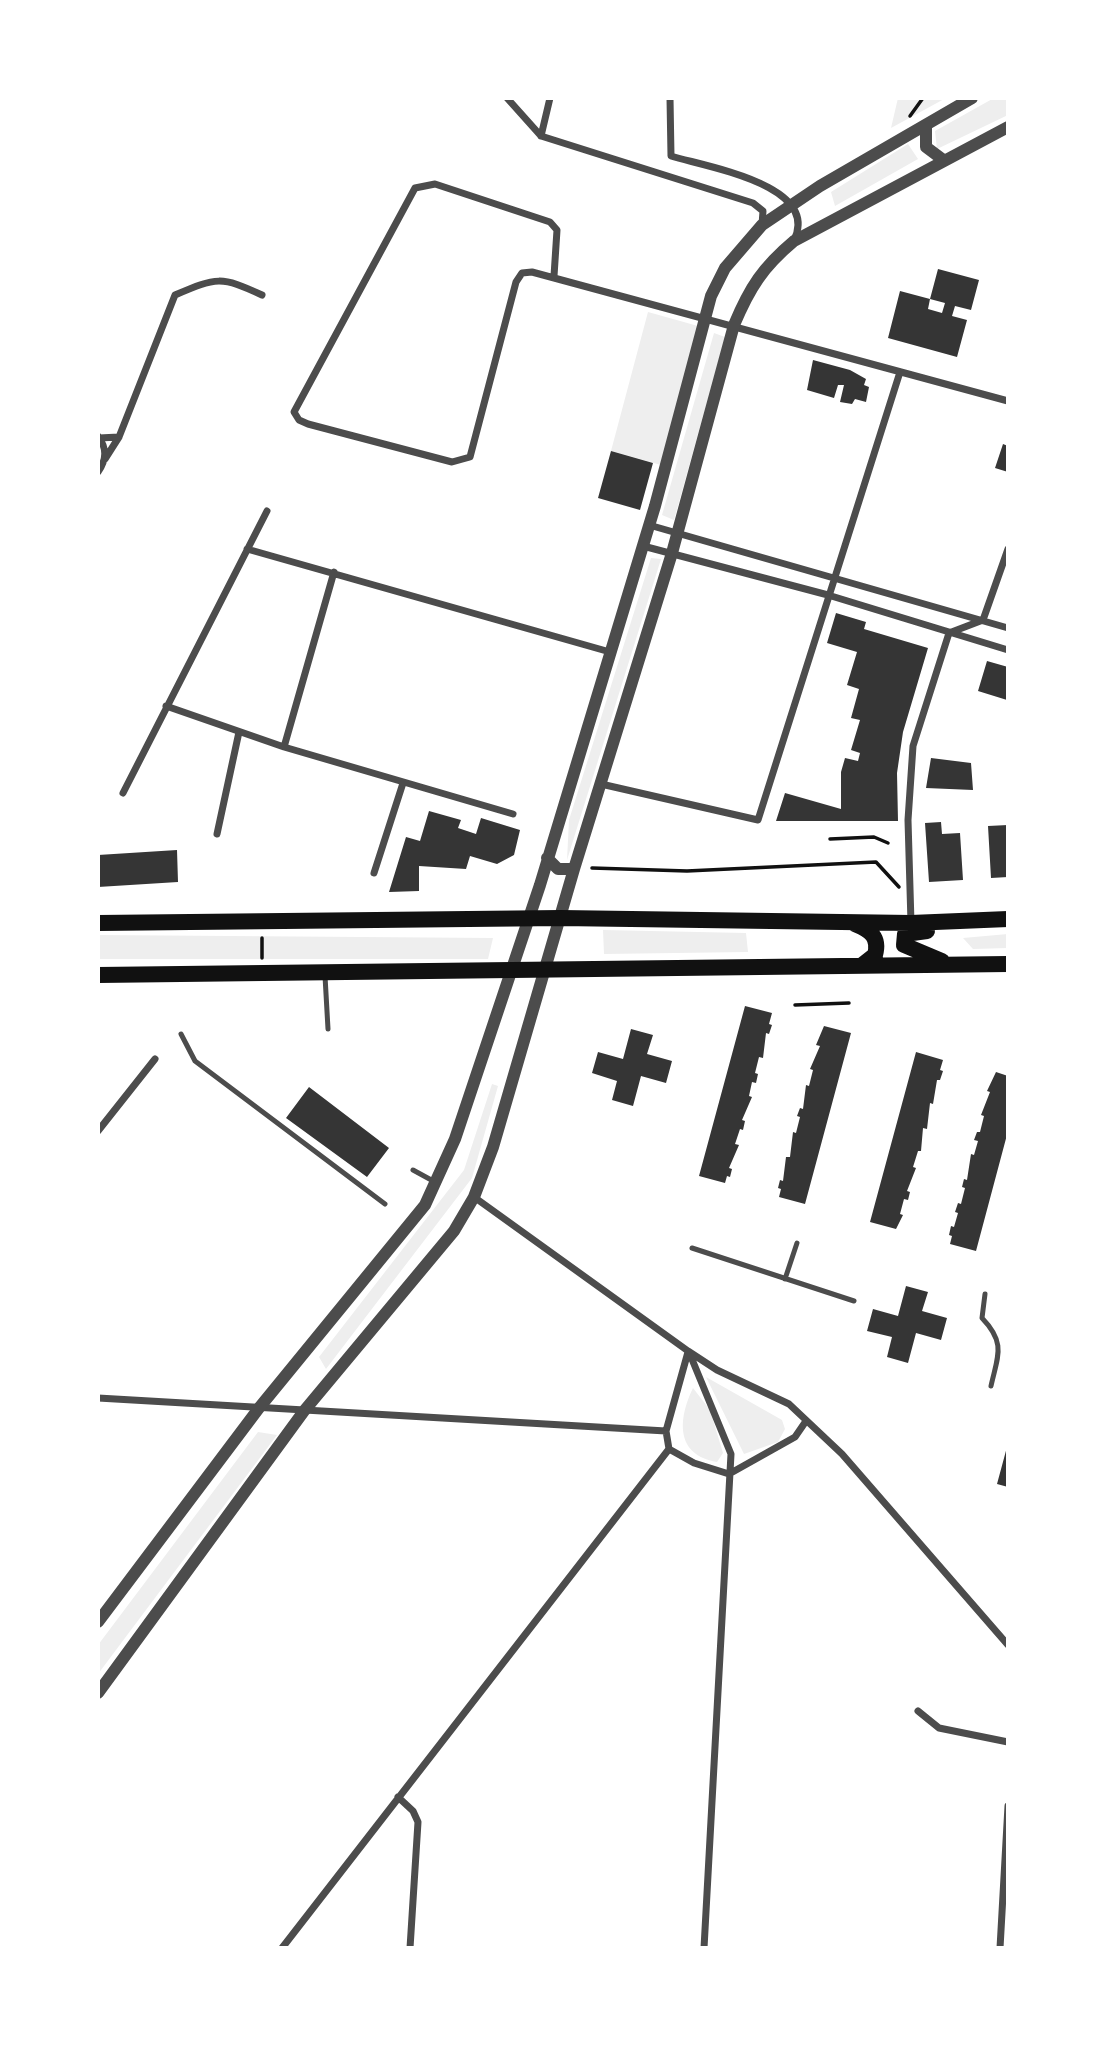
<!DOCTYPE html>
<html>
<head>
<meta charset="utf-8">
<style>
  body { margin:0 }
  #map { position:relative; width:1106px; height:2046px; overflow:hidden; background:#fff; font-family:"Archivo Narrow",sans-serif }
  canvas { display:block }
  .frame { position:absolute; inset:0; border:100px solid #fff; pointer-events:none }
</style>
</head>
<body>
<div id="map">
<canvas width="1106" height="2046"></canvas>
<div class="frame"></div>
</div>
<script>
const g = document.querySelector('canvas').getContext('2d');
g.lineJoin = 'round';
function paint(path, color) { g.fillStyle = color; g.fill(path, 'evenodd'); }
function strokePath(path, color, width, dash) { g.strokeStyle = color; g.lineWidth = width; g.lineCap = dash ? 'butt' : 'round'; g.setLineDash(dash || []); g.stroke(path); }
paint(new Path2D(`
  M898,98H946L891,128Z
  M994,98H1008V115L937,149L935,131Z
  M908,144L918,159L835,206L831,192Z
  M648,312L698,326L661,465L611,451Z
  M714,333L725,337L674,520L662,515Z
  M651,558L661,559L567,860L569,820Z
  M603,930L746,933L748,952L604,954Z
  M1008,934V948L973,949L963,938Z
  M98,935L493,938L488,959H98Z
  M492,1084L498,1086L472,1178L326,1369L319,1357L464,1170Z
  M706,1377L782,1420L785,1429L778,1442L744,1454Z
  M693,1388L710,1410L723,1453L717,1462C675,1455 678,1419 693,1388Z
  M258,1432L277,1435L98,1674V1645Z`), '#eee');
paint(new Path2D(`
  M938,269L979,280L971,310L955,306L952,316L967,320L957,357L888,338L900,291L930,299L928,309L942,313L945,303L930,299Z
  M813,360L850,370L866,379L864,385L869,387L866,402L855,399L852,404L840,402L844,385H838L834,398L807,390Z
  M1003,444L1008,446V472L995,468Z
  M611,451L653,463L640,510L598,498Z
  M836,613L866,622L864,629L928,648L903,732L897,773L898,821H776L785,793L841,809V772L845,758L858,761L860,753L851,750L860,720L851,718L859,689L847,685L857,652L827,643Z
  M987,661L1008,667L1007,700L978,691Z
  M931,758L971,763L973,790L926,788Z
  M429,811L461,820L458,828L476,834L481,818L520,830L514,855L497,864L470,856L466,869L419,866V891L389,892L406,837L420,841Z
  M941,822L942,834L960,833L963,880L929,882L925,823Z
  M1008,825V877L991,878L988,826Z
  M177,850L178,882L98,887V855Z
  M745,1006L772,1013L769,1024L772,1025L769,1034L766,1033L763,1058L759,1057L755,1073L758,1074L756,1083L752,1082L749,1096L752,1097L742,1120L745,1121L743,1130L740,1129L735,1144L739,1145L729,1168L732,1169L730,1177L727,1176L725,1183L699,1176Z
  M824,1026L851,1033L805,1204L779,1197L781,1189L778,1188L780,1180L783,1181L786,1157H790L793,1132L796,1133L800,1117L797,1116L800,1108L803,1109L806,1085L809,1086L813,1070L810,1069L820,1046L816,1045Z
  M631,1029L653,1035L647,1054L672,1061L666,1083L641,1076L633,1106L612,1100L617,1081L592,1073L598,1052L623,1059Z
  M916,1052L943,1060L940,1070L943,1071L940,1080H937L933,1104L930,1103L927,1129L923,1128L921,1151H918L913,1167L916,1168L907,1191L910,1192L908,1200L904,1199L900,1214L903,1215L896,1229L870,1222Z
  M996,1072L1008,1076V1131L976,1251L950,1244L952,1236L949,1235L951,1226L954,1227L958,1213L955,1212L958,1203L961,1204L965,1188L962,1187L964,1179L967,1180L971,1154L974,1155L978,1141L974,1140L977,1132H980L984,1116L981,1115L990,1092L987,1091Z
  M309,1087L389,1148L367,1177L286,1118Z
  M906,1286L928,1292L922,1311L947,1318L941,1340L916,1333L908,1363L887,1357L892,1337L867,1331L873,1309L898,1316Z
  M1007,1447H1008V1487L997,1484Z`), '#353535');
strokePath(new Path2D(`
  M910,116L923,98
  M830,839L874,837L888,843
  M592,868L687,871L876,862L899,887
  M262,938V958
  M795,1005L849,1003`), '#111', 3.5);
strokePath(new Path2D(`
  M325,976L328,1029
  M181,1034L195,1061L385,1204
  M413,1170L435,1182
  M692,1248L854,1301
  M785,1279L797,1243
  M985,1294L982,1318C1006,1343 998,1355 991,1386`), '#4c4c4c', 5);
strokePath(new Path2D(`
  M507,98L541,136L753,203L763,211L762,225
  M670,98L671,156C707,167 821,185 794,240
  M541,136L550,98
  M554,276L557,230L550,222L435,184L415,188L294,412L299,420L308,424L452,462L470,457L516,282L522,273L532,272L1008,401
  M98,436C107,448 107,459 98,472
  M99,438L119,437
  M105,459L119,437L175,295C217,277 221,276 262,295
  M649,525L1008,628
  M643,546L828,595L1008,650
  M247,549L610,652
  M166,706L284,747L513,814
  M284,747L334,572
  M601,784L758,820L900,372
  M123,793L267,511
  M217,834L239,732
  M374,873L403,783
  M911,923L908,820L913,746L949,633L983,620L1008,549
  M98,1131L155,1059
  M474,1197L688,1351L717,1370L789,1404L842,1454L1008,1645
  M688,1352L666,1431L669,1449L694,1463L729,1474L795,1437L806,1421
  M689,1352L731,1454L704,1948
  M98,1398L666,1431
  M918,1711L939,1728L1008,1742
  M398,1797L413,1811L418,1822L410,1948
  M282,1948L669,1449
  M1000,1948L1008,1806`), '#4c4c4c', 7);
strokePath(new Path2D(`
  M926,127V147L942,159
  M547,858L558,869H574
  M98,1622L259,1408L425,1205L455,1139L540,885L655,506L711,296L725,268L762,225L820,186L972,98
  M98,1693L304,1411L454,1231L474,1197L493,1147L574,869L672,553L734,325C750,287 763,267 794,241L1008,127`), '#4c4c4c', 12);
strokePath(new Path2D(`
  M98,923L561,918L911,923L1008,919
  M855,924C870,930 880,937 875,955L861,966
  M927,931L905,934L904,945L942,961
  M98,975L1008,964`), '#111', 16);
</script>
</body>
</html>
